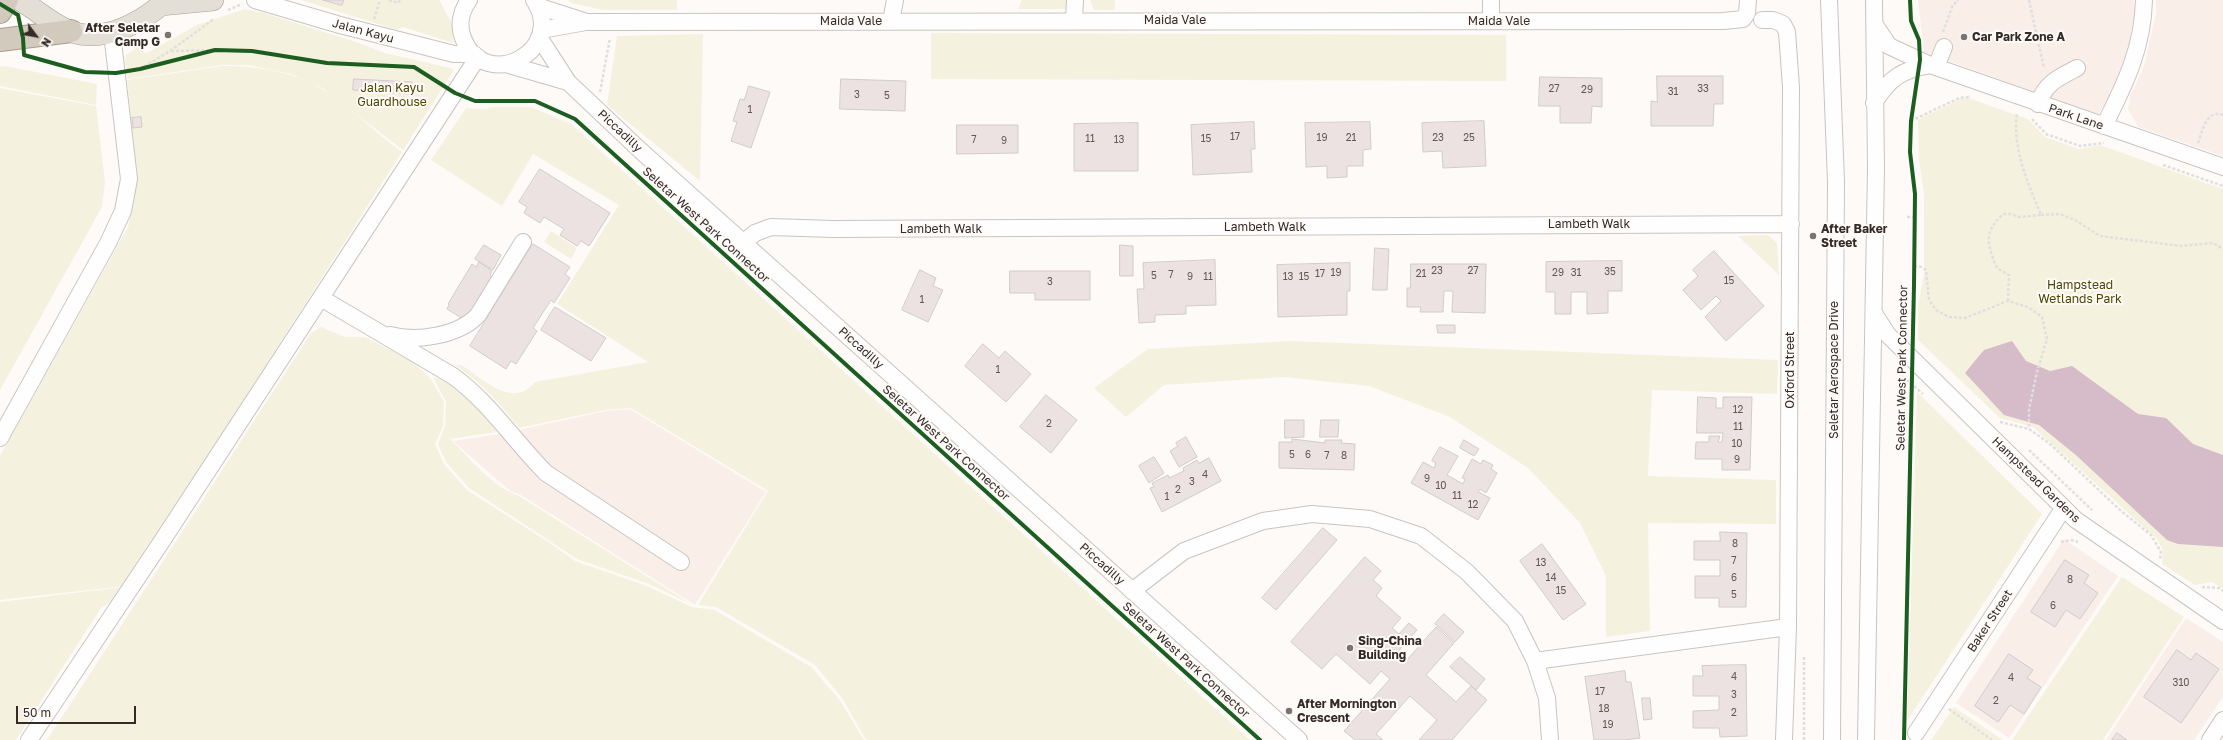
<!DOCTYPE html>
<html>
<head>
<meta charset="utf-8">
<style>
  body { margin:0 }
  #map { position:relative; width:2223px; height:740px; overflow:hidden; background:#fdfaf8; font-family:"Golos Text",sans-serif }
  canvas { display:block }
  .north { position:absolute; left:16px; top:16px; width:40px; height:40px; -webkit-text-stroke:3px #fefaf7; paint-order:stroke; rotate:122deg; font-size:11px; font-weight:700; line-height:16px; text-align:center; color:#342b28 }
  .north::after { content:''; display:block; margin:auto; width:14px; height:18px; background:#342b28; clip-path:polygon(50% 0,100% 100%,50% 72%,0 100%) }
  .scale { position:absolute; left:16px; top:706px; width:120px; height:18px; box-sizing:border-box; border:2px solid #342b28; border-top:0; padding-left:5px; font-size:12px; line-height:14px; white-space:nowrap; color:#342b28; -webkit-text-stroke:3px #fefaf7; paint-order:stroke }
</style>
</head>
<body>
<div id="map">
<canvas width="2223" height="740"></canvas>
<div class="north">N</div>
<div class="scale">50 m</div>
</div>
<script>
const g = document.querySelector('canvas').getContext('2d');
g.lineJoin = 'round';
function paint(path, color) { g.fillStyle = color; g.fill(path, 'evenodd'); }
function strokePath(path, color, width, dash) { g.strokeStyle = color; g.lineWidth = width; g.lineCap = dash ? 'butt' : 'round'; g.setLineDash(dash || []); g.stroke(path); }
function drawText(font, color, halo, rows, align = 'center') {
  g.font = font + ' "Golos Text",sans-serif'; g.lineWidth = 4; g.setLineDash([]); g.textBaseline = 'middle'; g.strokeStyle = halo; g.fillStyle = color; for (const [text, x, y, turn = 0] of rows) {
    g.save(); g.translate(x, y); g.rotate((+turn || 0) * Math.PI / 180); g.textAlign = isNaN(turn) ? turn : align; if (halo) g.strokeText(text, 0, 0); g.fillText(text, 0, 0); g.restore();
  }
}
paint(new Path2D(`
  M1918,0H2134L2135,11L2130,39L2122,66L2108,98L2098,115L1924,52Z
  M2156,0H2223V156L2138,127L2128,109L2130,97L2144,66L2156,13Z
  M630,409L766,492L695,605L521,495L510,491L453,441L500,434L606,411Z
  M2064,539L2118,576L2009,738L1956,703Z
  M2186,618L2223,642V697L2194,740H2106Z`), '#faeee8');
paint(new Path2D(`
  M301,0H439L454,27L453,43L403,27L397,30Z
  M568,0H677V10H603L571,3Z
  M1022,0H1069L1068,9H1018Z
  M1090,0H1115V10H1094Z
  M245,9L264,13L353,41L385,53L450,68L453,69V72L403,150L322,88L291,74L248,65H222L128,79L125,62L126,55L140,46L145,54L197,25Z
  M931,33L1506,35V81L931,79Z
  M703,34L700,181L607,105L617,36Z
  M5,66L97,84L96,105L0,86V67Z
  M222,66C255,66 293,71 322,89C351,107 374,132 402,152L125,586L0,600V456L128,227L134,199L136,173L127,80Z
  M0,88L96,106L105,182L102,207L0,390Z
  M1962,98L1971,99L2028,119L2045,137L2079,149L2100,145L2223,189V589L2212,582L2195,585L2162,564L2163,550L2157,539L2033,427L2000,418L1918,340V305L1924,274V194L1919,160L1918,120Z
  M493,107H531L571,124L1250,740H866L842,698L815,665L716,607L698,605L768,491L631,408L605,410L519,428C500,403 481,382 455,365H461C483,378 512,410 535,382L648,362L557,304L619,205L533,154L502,206L431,160L466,108L486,109Z
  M551,231L577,248L571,259L544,242Z
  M1768,235L1777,243L1779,275L1738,236Z
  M321,327L345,337H365L413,362L431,379L444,402L443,426L435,444L444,464L467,490L553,545L575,561L647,586L692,607L715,610L811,667L839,699L864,740H47L311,333Z
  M1291,341L1778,360L1777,394L1652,390L1648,476L1776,480V524L1648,523L1650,631L1606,637V576L1580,523L1528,468L1450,417L1369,386L1284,377L1164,385L1126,417L1094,388L1148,349Z
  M433,377C462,385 479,409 497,432L450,439C471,459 492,487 519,496L691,604L649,584L577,559L469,488L446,462L438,444L445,426L446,402Z
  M1917,392L2042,514L1907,721Z
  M2122,577L2184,617L2103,740H2012Z
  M123,587L114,600L101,608L16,740H0V602Z
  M1954,707L2003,740H1931Z`), '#f4f2de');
paint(new Path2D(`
  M2012,341L2026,361L2050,371L2072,366L2138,414L2166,418L2193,444L2223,455V547L2178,544L2167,540L2077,456L2039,425L2004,415L1965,373L1984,350Z`), '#d6bbc9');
const building = new Path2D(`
  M323,0H344L342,5Z
  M1657,76H1723V104H1714L1713,126H1651V101L1657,102Z
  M1540,77L1602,78V107L1592,106L1591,123H1560V106H1539Z
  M354,79L412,82L411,94L353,90Z
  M841,79L906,81L905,111L840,109Z
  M749,86L770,92L751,148L731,141L737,122L733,121L740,99L744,100Z
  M141,117L142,127L133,128L132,118Z
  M1484,121L1486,166L1443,168L1442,151L1423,152L1422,123Z
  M1254,122L1255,149H1251L1252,172L1193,175L1191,125Z
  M1370,122L1371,149L1363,150V166H1347V177L1327,178V166L1306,167L1305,123Z
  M1138,123V171H1074V124Z
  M957,125H1018V153L957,154Z
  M540,169L610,213L589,246L581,241L577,246L560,235L564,229L544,217L540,223L524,213L527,207L519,202Z
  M533,244L570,267L565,274L570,278L554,303L551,300L533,328L537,331L516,364L511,361L506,369L470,346Z
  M484,245L501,255L493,270L475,259Z
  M1120,245L1133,246V276H1120Z
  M1375,248L1389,249L1387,290H1373Z
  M1714,251L1764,306L1726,341L1705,317L1721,301L1716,296L1701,310L1683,290L1698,276L1693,270Z
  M1215,260L1216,305L1186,306V314L1155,315V322L1139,323L1137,289H1144L1143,263Z
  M1622,261V291H1608V313L1587,314V292H1571V314H1555V292H1546V262Z
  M479,262L492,271L490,275L492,277L468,316L466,315L463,319L447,309L449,305L448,304L472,264L476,267Z
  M1350,263V291H1347V315L1278,317L1277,265Z
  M1411,264H1486L1485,313L1452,312L1453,291H1444L1443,312H1420L1421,307H1407V288H1410Z
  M920,270L936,278L933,286L943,290L928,322L902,310Z
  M1010,271H1090V300H1035V293H1010Z
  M555,307L606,338L591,361L541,330Z
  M1437,325H1455V333H1438Z
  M983,344L999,358L1005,351L1031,374L1006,402L965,366Z
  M1046,395L1077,420L1051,453L1020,427Z
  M1698,397L1716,398V408H1723V397H1752L1750,470H1722V459H1695L1696,442H1709V436H1720L1718,442H1722L1723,433H1697Z
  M1285,420H1304V437L1285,438Z
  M1321,420H1339L1338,437H1320Z
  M1186,437L1197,457L1179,467L1170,451L1178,446L1176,443Z
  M1292,439L1325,443V440H1342L1341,443L1355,444L1354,470L1279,468V442H1292Z
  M1464,440L1479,449L1474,456L1460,448Z
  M1440,447L1458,456L1447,475L1463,484L1465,479L1462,478L1472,459L1481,464L1483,460L1493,465L1491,469L1497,473L1486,493L1480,489L1478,492L1490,498L1478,520L1411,483L1423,462L1434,468L1436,463L1432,461Z
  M1154,457L1164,473L1149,483L1139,466Z
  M1209,458L1221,481L1162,512L1150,488L1154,487L1152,483L1168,475L1169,478L1184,471L1183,468L1197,460L1199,463Z
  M1323,528L1337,540L1276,610L1262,598Z
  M1720,532L1747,533L1746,607H1719V598H1695V576H1720V560H1694V541H1720Z
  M1542,544L1586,604L1563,620L1520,561Z
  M1365,557L1381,571L1373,580L1382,588L1376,596L1401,618L1392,628L1399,634L1409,623L1417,630L1396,654L1405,662L1436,627L1454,643L1426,675L1456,702L1471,686L1487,700L1452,740H1419L1437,720L1410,696L1376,734L1383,740H1355L1344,731L1390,679L1381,671L1370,684L1336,654L1322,669L1291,642Z
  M2065,560L2089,575L2084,583L2098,593L2080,619L2066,610L2055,627L2031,612Z
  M1444,614L1464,632L1455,642L1435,624Z
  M2177,650L2191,660L2196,653L2219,669L2181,723L2144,697Z
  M2009,654L2033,670L2027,678L2041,687L2024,714L2010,705L1998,722L1975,706Z
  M1460,657L1485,679L1476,690L1450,667Z
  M1746,665L1747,736L1720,737L1719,728H1693V711L1719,710V696H1693V676H1703L1702,666Z
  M1625,671L1626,682H1631L1640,738L1624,740H1594L1585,677Z
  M1642,698H1650L1652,719L1644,720Z
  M2117,733L2127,740H2112Z`);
paint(building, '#ece2e2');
strokePath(building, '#d2cbcb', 1);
const minor = new Path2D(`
  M255,0L340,25L454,54H474
  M469,0C461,11 458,25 463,38C484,94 568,51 534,0
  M1829,0L1836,182L1832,740
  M537,6L584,21
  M1074,20L1075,0
  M1762,20H1773L1783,24L1787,32L1791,87L1788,627L1784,740
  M891,21L895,0
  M1491,21V0
  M1875,25L1889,46L1930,65L2223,167
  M541,30L586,22L1723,21L1743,19L1747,13L1748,0
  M539,37L568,82L641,151L1299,740
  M506,64L568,82
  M1936,67L1944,47
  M1874,103C1888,79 1903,69 1930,65
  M2038,104C2046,82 2058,78 2077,68
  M2104,126C2125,84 2143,48 2144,0
  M743,243L755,233L771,227L833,229L1791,224
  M321,298L453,376C490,403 514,441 546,473L681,562
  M1874,313L1888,335L2076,520L2223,621
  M390,335C416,342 459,336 478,315L523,242
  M0,438L108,243L123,211L129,179L112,33
  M1132,591L1184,551L1263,521L1312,514L1370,519L1421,536L1467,572L1515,621L1535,661L1547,698L1550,740
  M1535,661L1788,627
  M1916,733L2063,509
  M29,740L162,541L478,57
  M1866,740L1876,168L1874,0
  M2210,740L2223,720`);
const major = new Path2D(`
  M20,0C35,9 56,27 72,32C106,43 142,22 167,0
  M161,5L213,0`);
const highway = new Path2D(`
  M0,12L7,0
  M0,40L71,31`);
strokePath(minor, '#c9c4c1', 18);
strokePath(major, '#a79e8d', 22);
strokePath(highway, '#a79e8d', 24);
strokePath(new Path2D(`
  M389,0L398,3L400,0
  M2029,0L2044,68
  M228,10L242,4
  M374,19L380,0
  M1943,32L1952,7L1958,0
  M171,51L215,50
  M140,69L170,51L214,19
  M600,92L610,38
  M2032,119L2046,134L2080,146L2104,143
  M1911,121L1959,98L1971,97
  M2198,143C2202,132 2206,109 2223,115
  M2163,165L2223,186
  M2041,215L2060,214L2075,220L2100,236L2182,246L2213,243L2223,249
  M1907,217H1915
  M1914,266L1921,267L1926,270L1929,300L1936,310L1949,317L1965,318L2008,301L2028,307L2042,317L2047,339L2037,372L2029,409V429
  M2008,301L2009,275L1997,268L1995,264C1987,241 1984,233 2003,214H2011L2019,217L2041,215C2028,183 2012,149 2017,113
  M1899,373L1923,394
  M2000,422L2029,429L2049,443L2120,510L2151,535L2161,552L2160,559
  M2029,450L2092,510
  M2061,542L2071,540L2078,542
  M2202,587L2219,588L2223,591
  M1949,709L1992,740
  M1804,740V656`), '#e0dfde', 2.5, [3, 2]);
strokePath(minor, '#fffefe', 16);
strokePath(major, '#e4dfd6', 21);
strokePath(highway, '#d2cabc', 22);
strokePath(new Path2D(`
  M0,4L18,15L23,38L24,55L85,72L116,73L140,69L215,50L252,51L327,63L414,67L455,93L475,101H535L575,119L1260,740
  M1904,740L1914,285L1915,194L1910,152L1911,121L1920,60L1919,40L1911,21L1910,0`), '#1b5e20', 4);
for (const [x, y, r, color] of [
  [168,35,4,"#7a7371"],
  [1964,37,4,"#7a7371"],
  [1813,236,4,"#7a7371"],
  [1350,648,4,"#7a7371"],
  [1289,711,4,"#7a7371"]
]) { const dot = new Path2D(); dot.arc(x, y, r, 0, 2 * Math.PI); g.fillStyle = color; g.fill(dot); strokePath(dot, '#fefaf7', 1.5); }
drawText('10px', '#625956', null, [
  ["27",1554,89],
  ["33",1703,89],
  ["29",1587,90],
  ["31",1673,92],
  ["3",857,95],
  ["5",887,96],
  ["1",750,110],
  ["17",1235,137],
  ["19",1322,138],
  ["21",1351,138],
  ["23",1438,138],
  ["25",1469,138],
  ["11",1090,139],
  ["15",1206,139],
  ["7",974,140],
  ["13",1119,140],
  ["9",1004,141],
  ["23",1437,271],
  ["27",1473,271],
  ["35",1610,272],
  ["19",1336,273],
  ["29",1558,273],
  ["31",1576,273],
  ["17",1320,274],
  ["21",1421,274],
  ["7",1171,275],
  ["5",1154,276],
  ["9",1190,277],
  ["11",1208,277],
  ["13",1288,277],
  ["15",1304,277],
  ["15",1729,281],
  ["3",1050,282],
  ["1",922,300],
  ["1",998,370],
  ["12",1738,410],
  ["2",1049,424],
  ["11",1738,427],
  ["10",1737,444],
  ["5",1292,455],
  ["6",1308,455],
  ["7",1327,456],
  ["8",1344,456],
  ["9",1737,460],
  ["4",1205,475],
  ["9",1427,479],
  ["3",1192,482],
  ["10",1441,486],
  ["2",1178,490],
  ["11",1457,496],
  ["1",1167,497],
  ["12",1473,505],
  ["8",1735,544],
  ["7",1734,561],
  ["13",1541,563],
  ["14",1551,578],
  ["6",1734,578],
  ["8",2070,580],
  ["15",1561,591],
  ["5",1734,595],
  ["6",2053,606],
  ["4",1734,677],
  ["4",2011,678],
  ["310",2181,683],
  ["17",1600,692],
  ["3",1734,695],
  ["2",1996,701],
  ["18",1604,709],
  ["2",1734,713],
  ["19",1608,725]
]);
drawText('12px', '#342b28', '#fefaf7', [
  ["Maida Vale",1175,20],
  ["Maida Vale",851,21],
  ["Maida Vale",1499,21],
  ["Jalan Kayu",363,31,15],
  ["Park Lane",2076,117,19],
  ["Piccadilly",620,131,43],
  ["Lambeth Walk",1589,224],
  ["Seletar West Park Connector",706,225,42],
  ["Lambeth Walk",1265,227],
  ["Lambeth Walk",941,229],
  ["Piccadilly",861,348,42],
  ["Seletar West Park Connector",1902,368,-89],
  ["Oxford Street",1790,370,-90],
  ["Seletar Aerospace Drive",1834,370,-90],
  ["Seletar West Park Connector",946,443,42],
  ["Hampstead Gardens",2036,480,44],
  ["Piccadilly",1102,564,42],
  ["Baker Street",1990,621,-57],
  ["Seletar West Park Connector",1186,660,42]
]);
drawText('bold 12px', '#342b28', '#fefaf7', [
  ["After Seletar",160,28,"right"],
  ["Camp G",160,42,"right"],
  ["Car Park Zone A",1972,37],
  ["After Baker",1821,229],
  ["Street",1821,243],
  ["Sing-China",1358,641],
  ["Building",1358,655],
  ["After Mornington",1297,704],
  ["Crescent",1297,718]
], 'left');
drawText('12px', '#4b4602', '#fefaf7', [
  ["Jalan Kayu",392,88],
  ["Guardhouse",392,102],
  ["Hampstead",2080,285],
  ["Wetlands Park",2080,299]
]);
</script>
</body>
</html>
